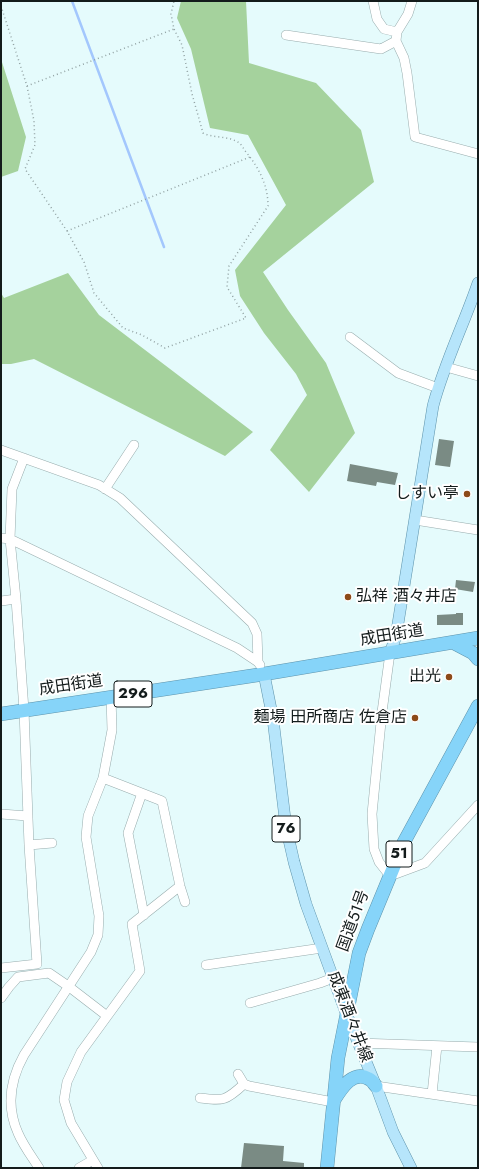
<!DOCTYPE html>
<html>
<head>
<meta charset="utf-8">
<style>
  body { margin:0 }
  #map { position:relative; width:479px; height:1169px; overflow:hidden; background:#e5fbfc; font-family:Jost,sans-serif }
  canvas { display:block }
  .frame { position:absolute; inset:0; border:2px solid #131b1b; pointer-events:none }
</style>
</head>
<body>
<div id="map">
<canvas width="479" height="1169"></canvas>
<div class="frame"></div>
</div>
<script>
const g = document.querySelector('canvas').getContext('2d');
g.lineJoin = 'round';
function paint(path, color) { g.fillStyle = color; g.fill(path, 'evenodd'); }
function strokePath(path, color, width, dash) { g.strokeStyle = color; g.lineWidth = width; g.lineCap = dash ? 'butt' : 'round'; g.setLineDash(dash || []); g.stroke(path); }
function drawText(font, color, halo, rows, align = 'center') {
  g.font = font + ' Jost,"Noto Sans JP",sans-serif'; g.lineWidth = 4; g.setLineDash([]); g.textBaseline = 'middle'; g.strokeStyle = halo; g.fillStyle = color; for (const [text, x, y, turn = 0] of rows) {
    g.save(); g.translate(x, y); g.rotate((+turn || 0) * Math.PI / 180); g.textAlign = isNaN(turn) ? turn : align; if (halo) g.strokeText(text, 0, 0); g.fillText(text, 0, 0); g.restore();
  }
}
paint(new Path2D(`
  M181,1H246L249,63L316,83L361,130L374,182L263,272L288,310L326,363L355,433L309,492L270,450L307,395L296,374L264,333L240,296L235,270L286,205L248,135L210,128L191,49L177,18Z
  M1,59L26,137L18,171L1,177Z
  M68,273L99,315L253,432L225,456L34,359L11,364H1V293L4,298Z`), '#a5d29d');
strokePath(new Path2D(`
  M72,1L164,247`), '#a3c7fd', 2.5);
paint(new Path2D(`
  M439,439L454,441L450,467L435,465Z
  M350,464L398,473L395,485L377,482L376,486L347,481Z
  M456,580L475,582L473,592L455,589Z
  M456,613H463V625H437V615L456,614Z
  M244,1143L284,1146L283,1161L304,1163V1168H241Z`), '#7a8b84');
const minor = new Path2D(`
  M373,1L377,19L384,29L397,32
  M412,1L408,14L397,32L396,41L404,58L407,73L415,137L478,154
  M286,35L381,49L396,41
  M350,337L398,373L438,388
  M446,367L478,376
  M1,450L99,485L120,498L252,623L257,634L258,662
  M105,489L134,445
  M415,520L478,530
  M1,538L10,539L237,648L258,662L260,665
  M1,601L16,599
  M390,653L382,712L372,814L374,849L379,862L390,876L425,863L478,805
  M103,778L162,801L180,886L185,902
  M142,793L128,833L144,915
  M1,814L28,816
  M29,845L52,843
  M206,965L322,948
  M1,968L37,964L29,845L24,710L16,599L10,539L12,489L24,458
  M1,998L9,987L18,977L49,973L68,986L107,1016
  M250,1003L320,983L333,978
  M358,1043L478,1047
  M238,1074L244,1084L249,1086L333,1102
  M376,1086L478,1101
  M432,1094L437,1046
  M200,1098C223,1101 226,1101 244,1084
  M39,1168C32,1157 23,1145 18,1133C6,1106 10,1080 24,1055L91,952L98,935L99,916L86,837L88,816L103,778L112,730L111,697
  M79,1168L93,1160
  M98,1168L71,1123L64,1100L67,1082L81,1052L140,971L132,924L180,886`);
const major = new Path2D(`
  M390,653L396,636L433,406C444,364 464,324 478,283
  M264,674L273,719L286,827L294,862L306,904L346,1013L376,1086L393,1132L411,1168`);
const highway = new Path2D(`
  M454,643L473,653L478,659
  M1,714L264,674L478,638
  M334,1100C341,1089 353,1069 369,1079C372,1080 374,1084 376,1086
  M327,1168L338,1058L359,953L368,929L404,842L478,706`);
strokePath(minor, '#98acad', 10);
strokePath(major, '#5e93ab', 12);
strokePath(highway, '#5e93ab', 14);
strokePath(new Path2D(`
  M1,6L27,86L34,121L35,145L25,169L67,231L84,262L94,293L123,328L142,335L165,348L246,318L227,287L229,266L268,206C268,185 259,168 246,152C243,148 241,143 236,141C226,136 213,138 203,133L192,94L182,45L174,29L171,14L174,1
  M27,86L174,29
  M67,231L250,157`), '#92a2a3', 1.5, [1, 3]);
strokePath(minor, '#fff', 9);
strokePath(major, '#b6e5fb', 11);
strokePath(highway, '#86d4f9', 13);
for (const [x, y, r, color] of [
  [467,494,4,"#8c4a19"],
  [348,597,4,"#8c4a19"],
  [449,677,4,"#8c4a19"],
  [415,718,4,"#8c4a19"]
]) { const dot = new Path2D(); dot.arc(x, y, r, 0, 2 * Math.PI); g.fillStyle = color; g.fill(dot); strokePath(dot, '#fff', 1.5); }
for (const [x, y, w] of [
  [133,694,38],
  [286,829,28],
  [399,854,26]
]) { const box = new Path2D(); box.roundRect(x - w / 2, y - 13, w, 26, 3); g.fillStyle = '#fff'; g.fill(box); strokePath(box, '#131b1b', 1); }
drawText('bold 15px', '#131b1b', null, [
  ["296",133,694],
  ["76",286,829],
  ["51",399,854]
]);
drawText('16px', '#131b1b', '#fff', [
  ["しすい亭",459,494],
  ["弘祥 酒々井店",356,597,"left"],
  ["出光",441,677],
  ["麺場 田所商店 佐倉店",407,718]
], 'right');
drawText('16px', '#131b1b', '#fff', [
  ["成田街道",392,636,-9],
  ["成田街道",71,686,-8],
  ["国道51号",354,921,-70],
  ["成東酒々井線",349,1017,69]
]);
</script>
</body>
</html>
